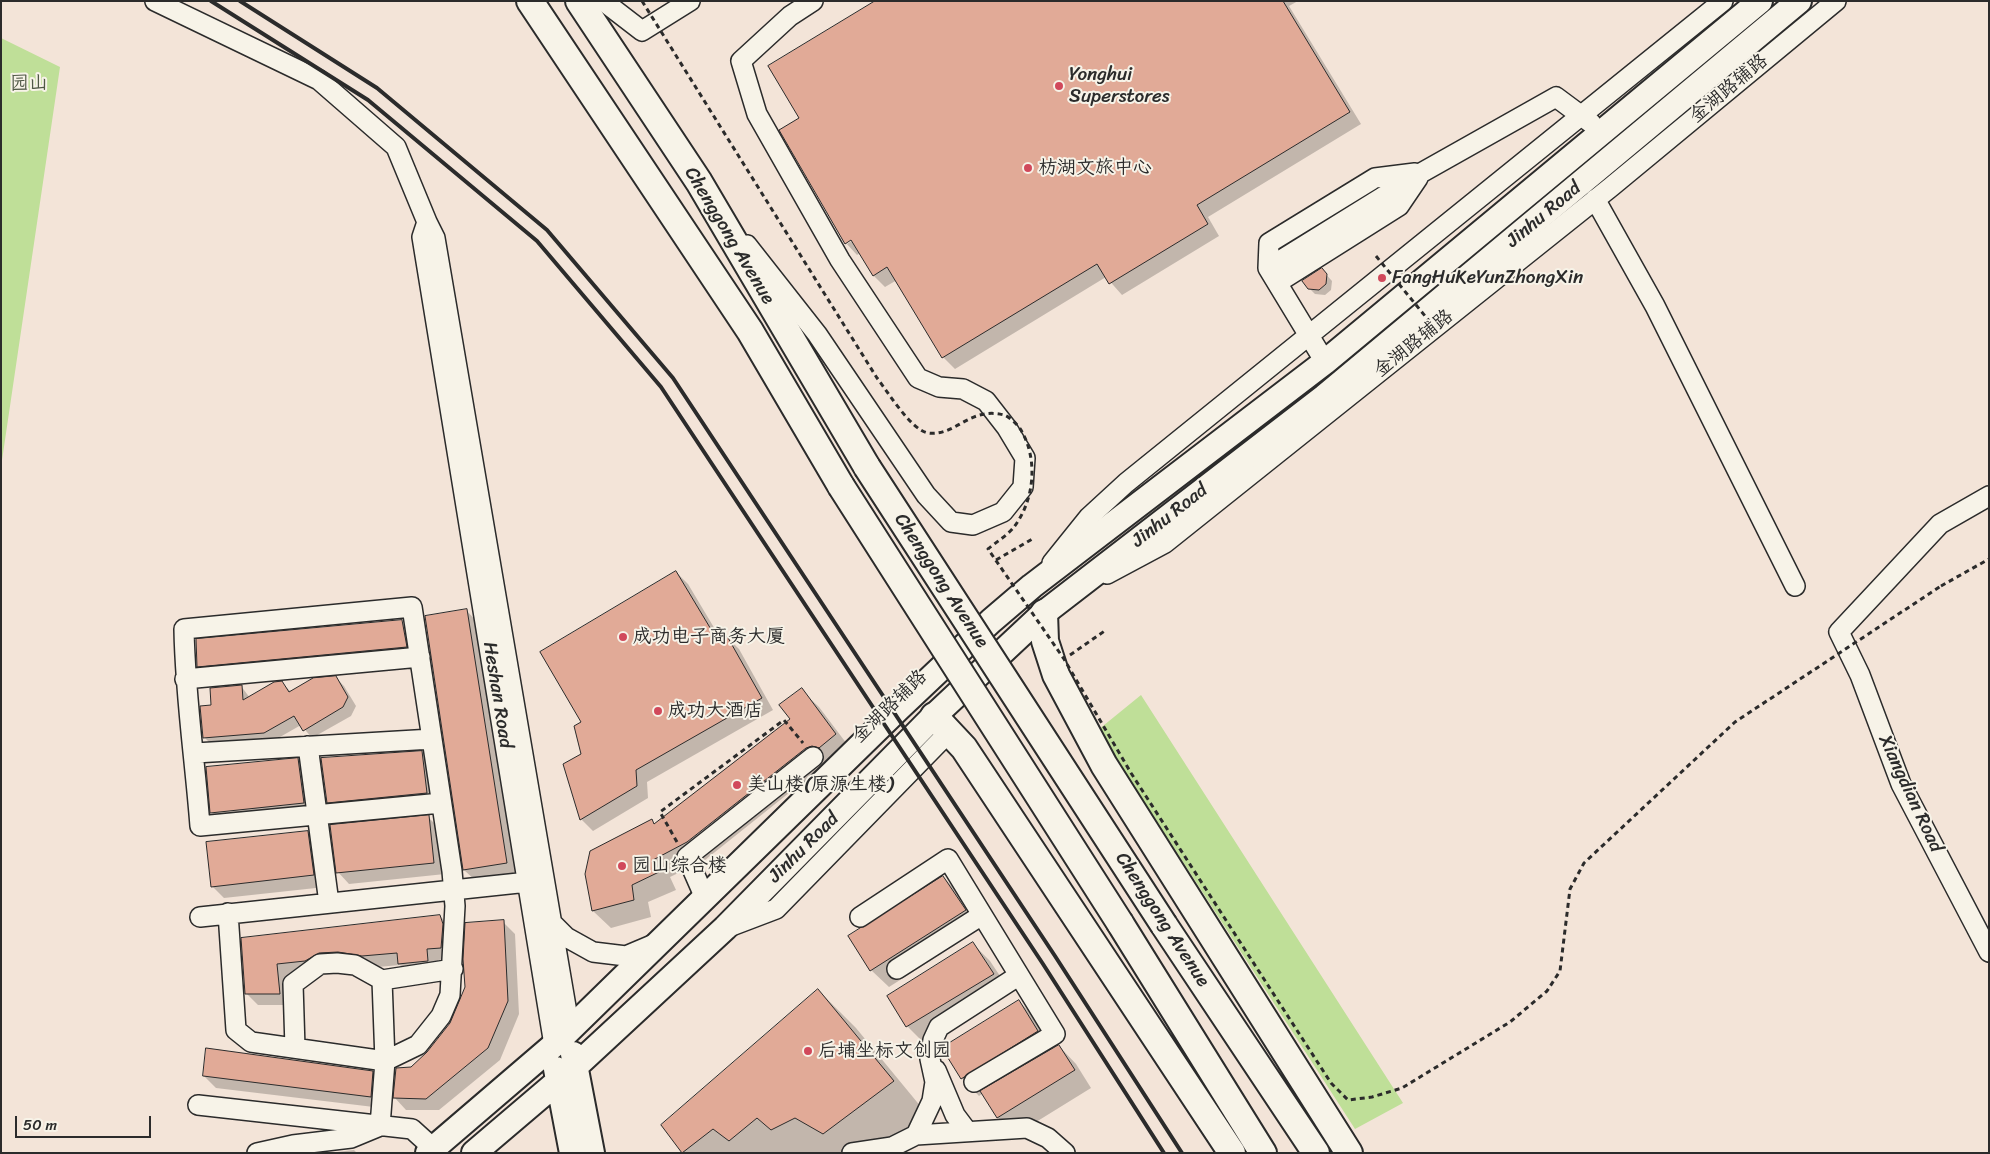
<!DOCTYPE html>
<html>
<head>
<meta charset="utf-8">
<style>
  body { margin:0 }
  #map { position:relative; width:1990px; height:1154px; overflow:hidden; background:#f3e4d8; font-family:Sriracha,sans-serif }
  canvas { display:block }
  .frame { position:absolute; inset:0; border:2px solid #2b2b2b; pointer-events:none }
  .scale { position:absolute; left:15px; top:1116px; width:136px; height:22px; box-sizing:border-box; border:2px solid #2b2b2b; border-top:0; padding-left:6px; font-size:15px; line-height:18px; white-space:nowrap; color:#2b2b2b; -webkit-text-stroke:4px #f7f3e8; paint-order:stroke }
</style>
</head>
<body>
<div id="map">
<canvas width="1990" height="1154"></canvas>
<div class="frame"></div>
<div class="scale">50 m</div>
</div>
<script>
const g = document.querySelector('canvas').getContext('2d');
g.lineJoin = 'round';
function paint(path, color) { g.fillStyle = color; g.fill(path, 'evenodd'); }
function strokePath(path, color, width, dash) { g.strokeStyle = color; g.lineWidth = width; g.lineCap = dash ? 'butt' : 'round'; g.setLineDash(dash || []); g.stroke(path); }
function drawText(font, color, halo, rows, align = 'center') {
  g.font = font + ' Sriracha,"LXGW WenKai TC",sans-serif'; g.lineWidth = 4; g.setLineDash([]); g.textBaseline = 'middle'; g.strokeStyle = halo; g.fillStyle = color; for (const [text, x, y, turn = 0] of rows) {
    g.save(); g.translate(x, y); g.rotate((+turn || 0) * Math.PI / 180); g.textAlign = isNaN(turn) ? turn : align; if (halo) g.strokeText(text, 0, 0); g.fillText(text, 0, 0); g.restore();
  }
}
paint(new Path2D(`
  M1,38L60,67L1,467Z
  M1141,695L1403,1103L1355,1129L1098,730Z`), '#bfdf98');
paint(new Path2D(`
  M877,1H1298L1289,6L1361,124L1208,217L1219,236L1122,295L1106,277L955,369L943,357L897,280L885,287L874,276L860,253L857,255L846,243L801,118ZM856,238L847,244V241Z
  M1322,270L1332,281L1331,290L1325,295L1315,294L1309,288Z
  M676,572L688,584L722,641L727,637L739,649L773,710L647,782L648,798L593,831L581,819L583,723Z
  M467,611L478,623L518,874L476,881L464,870Z
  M401,621L413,633L418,658L210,678L198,666Z
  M335,677L344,686L356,706L351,716L312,738L301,725L273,741L213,746L204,737L213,706L241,686L250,698L282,683L290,691Z
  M801,690L819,707L853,752L824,765L705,860L670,877L676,890L648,902L651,917L611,928L593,911L652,821L655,824L792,719Z
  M422,752L434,764L438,804L340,814L328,802Z
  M298,759L310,771L315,814L223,824L211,812Z
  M428,817L440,829L445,874L349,884L338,872Z
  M308,832L319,844L325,887L224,898L212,886Z
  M943,877L960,894L982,928L889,987L871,970Z
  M440,916L452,928L453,959L438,960L439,972L411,975L400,965L289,975L291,1005H258L246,993L242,939Z
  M503,922L515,934L519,1014L500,1060L439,1110H406L395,1098L412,1068L428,1053L451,1023Z
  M973,944L990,961L1010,991L925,1044L907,1026L889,997Z
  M818,990L856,1028L931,1119L887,1153H684L663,1125Z
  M1019,1001L1036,1019L1055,1049L1059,1046L1076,1064L1091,1088L1015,1135L998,1118L983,1093L979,1096L962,1078Z
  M372,1072L384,1084L382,1108L216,1088L204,1076Z
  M354,1150L357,1153H337V1152Z`), '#0003');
const building = new Path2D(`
  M875,1H1283L1350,112L1197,205L1208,224L1109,284L1097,264L942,358L887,267L873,276L851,240L845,244L779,130L799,118L768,66Z
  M1322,268L1327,274L1326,284L1319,290L1308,289L1302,281Z
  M676,571L718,641L727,636L762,698L636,770L637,786L580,820L563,764L581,754L574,726L581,722L540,652Z
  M467,609L507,863L463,870L425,616Z
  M402,620L407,647L197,667L196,639Z
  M336,676L348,697L343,707L303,731L294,716L264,733L203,738L200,706L211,705L210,688L242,685L243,700L274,682L282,681L289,692L313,678Z
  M802,688L836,734L819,748L812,746L806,748L687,842L653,860L659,872L632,885L634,900L592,911L585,874L590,851L652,819L654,824L790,719L779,705Z
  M422,751L427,793L327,803L321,758Z
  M298,758L304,803L210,813L206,767Z
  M429,815L434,863L336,873L330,825Z
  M308,831L314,875L211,887L206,842Z
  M943,876L966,910L870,971L848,936Z
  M440,915L443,924L441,948L427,949L428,961L398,964L397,953L362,956L338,952L319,953L305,961L277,964L280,994H245L241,938Z
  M504,920L508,1001L488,1048L426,1099L393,1098L396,1068L411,1067L427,1052L450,1023L465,987L463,959L465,923Z
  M973,942L994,974L906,1027L887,996Z
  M818,989L894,1081L823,1134L795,1118L771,1130L757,1118L729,1141L713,1129L682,1153L661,1125Z
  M1019,1000L1038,1031L961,1079L943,1050V1047Z
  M1059,1045L1075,1070L997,1118L980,1091Z
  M206,1048L373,1071L371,1097L203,1076Z`);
paint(building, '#e1aa97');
strokePath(building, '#2b2b2b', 1);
const minor = new Path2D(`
  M155,1L319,80L396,147L427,222
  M603,1L642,31L690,1
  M1595,199L1655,306L1795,586
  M747,245L817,334L926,495L951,522L973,525L1003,512L1023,487L1025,458L1007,428L986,401L963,389L939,387L918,378L840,260L757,114L741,61L790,16L813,1
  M1268,268L1421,173L1556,97L1591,123
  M1277,283L1399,206L1418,178
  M1325,362L1268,268L1269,243L1375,178L1415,173
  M1989,496L1940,524L1839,632L1860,675L1901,784L1989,952
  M1052,563L1089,517L1126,483L1723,1
  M1107,574L1165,543L1611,187L1836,1
  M185,679L420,657
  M308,746L329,903
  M195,753L432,739
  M705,898L687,857L813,757
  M228,913L236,1030L251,1042L385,1061L418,1045L441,1016L450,995L455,906L452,871L412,607L184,629C185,695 195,760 200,826L441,803
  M200,917L528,882
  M860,917L948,859L1055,1034L974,1082
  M551,922L566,937L593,952L626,956L652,945
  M726,928L776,909L949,732
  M897,969L982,915
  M554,1045L422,237L427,222L435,238L570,1030
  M295,1048L293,984L320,964L337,963L355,965L382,980L453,969
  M936,1070L955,1115L967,1131
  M198,1105L412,1129L433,1148
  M916,1135L932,1101L935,1082L930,1059L933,1040L939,1027L1018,976
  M257,1153L293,1145L351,1138L380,1126L385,1061L382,980
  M852,1153L892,1147L916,1135L1027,1128L1048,1138L1065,1153`);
const major = new Path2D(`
  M573,1054L592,1153
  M556,1069L572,1153
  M428,1153L554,1045L898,709L991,621L1032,586L1325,362L1760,1
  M474,1153L575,1067L725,928L934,716L1044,613L1324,397L1799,1`);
const highway = new Path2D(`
  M530,1L750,331L841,486
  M579,1L699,182L867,467
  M1044,613L1045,641L1056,675L1104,765L1349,1153
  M934,716L964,748L1232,1153
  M1120,923L1263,1153
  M1164,925L1316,1153`);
strokePath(minor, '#2b2b2b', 22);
strokePath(major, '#2b2b2b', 28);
strokePath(highway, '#2b2b2b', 30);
strokePath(new Path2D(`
  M996,560L1034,538
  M1941,586L1989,559
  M1070,655L1106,630
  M677,842L660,812L784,720L803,743`), '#2b2b2b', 3, [5, 4]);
strokePath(minor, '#f7f3e8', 19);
strokePath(major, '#f7f3e8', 24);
strokePath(highway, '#f7f3e8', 26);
strokePath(new Path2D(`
  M211,1L368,100L537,241L661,387L1043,964L1164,1153
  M240,1L377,88L547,230L673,378L1055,956L1182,1153`), '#2b2b2b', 4);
const highwayBridge = new Path2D(`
  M867,467L1164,925
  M841,486L1120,923`);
strokePath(highwayBridge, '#2b2b2b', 30, []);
strokePath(new Path2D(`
  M642,1L877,378C888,392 911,430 928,433C955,437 970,406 1004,415C1010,417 1018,425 1021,430C1038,459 1035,499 1014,527C1008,535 996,542 988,549L1064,659L1131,773L1331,1083L1348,1100L1372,1097L1402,1088L1510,1022L1547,991L1560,971L1570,889L1584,863L1735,722L1941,586
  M1376,256L1439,333`), '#2b2b2b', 3, [5, 4]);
strokePath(highwayBridge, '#f7f3e8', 26);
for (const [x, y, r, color] of [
  [1059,86,5,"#d1495b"],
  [1028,168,5,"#d1495b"],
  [1382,278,5,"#d1495b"],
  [623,637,5,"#d1495b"],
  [658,711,5,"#d1495b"],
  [737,785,5,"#d1495b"],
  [622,866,5,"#d1495b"],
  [808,1051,5,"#d1495b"]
]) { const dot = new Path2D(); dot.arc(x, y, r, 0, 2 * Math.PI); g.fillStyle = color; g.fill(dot); strokePath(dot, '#f7f3e8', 2); }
drawText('19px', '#2b2b2b', '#f7f3e8', [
  ["Yonghui",1069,75],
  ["Superstores",1069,97],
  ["枋湖文旅中心",1038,168],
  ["FangHuKeYunZhongXin",1392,278],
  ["成功电子商务大厦",633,637],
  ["成功大酒店",668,711],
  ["美山楼(原源生楼)",747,785],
  ["园山综合楼",632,866],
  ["后埔坐标文创园",818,1051]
], 'left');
drawText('19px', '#505846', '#f7f3e8', [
  ["园山",29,84]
]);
drawText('19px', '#2b2b2b', '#f7f3e8', [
  ["金湖路辅路",1729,89,-40],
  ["Jinhu Road",1544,215,-40],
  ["Chenggong Avenue",729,236,59],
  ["金湖路辅路",1414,344,-39],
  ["Jinhu Road",1170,516,-38],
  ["Chenggong Avenue",941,581,57],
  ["Heshan Road",497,695,81],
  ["金湖路辅路",890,707,-44],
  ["Xiangdian Road",1910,794,65],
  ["Jinhu Road",804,848,-45],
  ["Chenggong Avenue",1162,920,57]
]);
</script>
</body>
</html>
